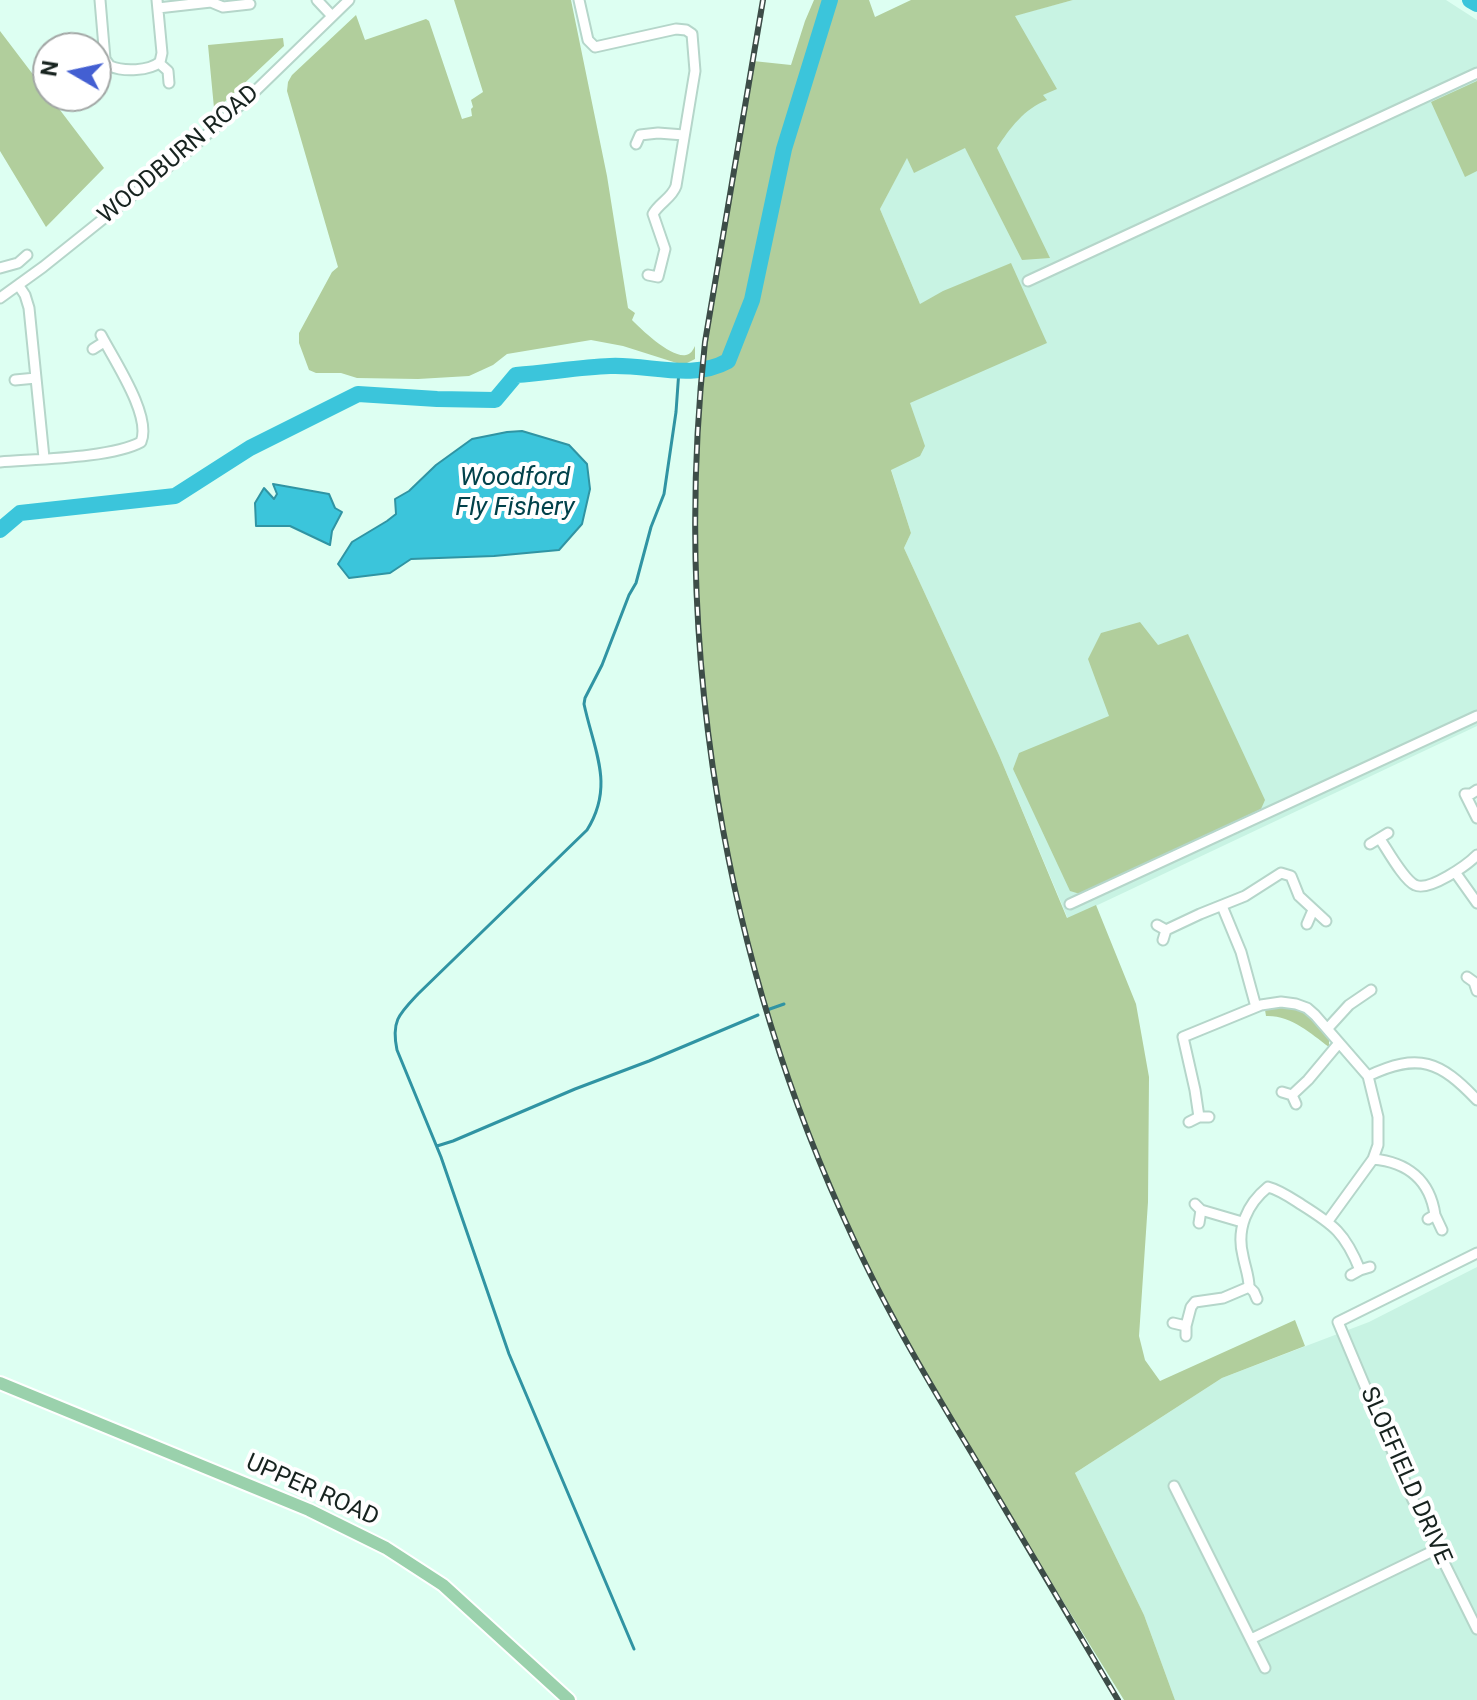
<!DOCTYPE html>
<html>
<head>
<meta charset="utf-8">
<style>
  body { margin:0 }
  #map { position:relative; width:1477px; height:1700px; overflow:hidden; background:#ddfff2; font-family:Roboto,sans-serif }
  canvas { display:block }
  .north { position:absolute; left:32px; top:32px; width:80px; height:80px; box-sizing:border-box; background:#fff; border:2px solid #a2a7a5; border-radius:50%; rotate:279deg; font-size:22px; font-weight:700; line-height:32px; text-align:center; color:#17231f }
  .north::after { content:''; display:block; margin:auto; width:28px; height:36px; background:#435fd2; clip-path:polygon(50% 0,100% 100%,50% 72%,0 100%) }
</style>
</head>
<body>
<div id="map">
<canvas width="1477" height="1700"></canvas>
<div class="north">N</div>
</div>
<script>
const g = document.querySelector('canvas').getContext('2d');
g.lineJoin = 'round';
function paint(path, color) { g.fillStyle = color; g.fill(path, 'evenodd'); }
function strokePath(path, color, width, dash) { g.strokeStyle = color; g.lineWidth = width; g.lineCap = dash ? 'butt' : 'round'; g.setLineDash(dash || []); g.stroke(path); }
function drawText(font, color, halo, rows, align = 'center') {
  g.font = font + ' Roboto,sans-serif'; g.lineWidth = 8; g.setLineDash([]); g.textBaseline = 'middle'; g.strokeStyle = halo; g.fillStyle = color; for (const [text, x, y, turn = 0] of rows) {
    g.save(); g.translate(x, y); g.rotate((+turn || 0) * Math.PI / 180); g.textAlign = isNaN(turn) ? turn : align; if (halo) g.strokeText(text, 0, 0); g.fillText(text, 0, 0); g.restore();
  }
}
paint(new Path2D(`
  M1073,0H1446L1477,20V726L1068,919L999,755L904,548L911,533L853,348L920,304L880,209L907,157L926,39Z
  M1477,1267V1700H1175L1144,1615L1075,1473L1222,1378L1369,1322Z`), '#c8f3e3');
paint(new Path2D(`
  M454,0H571L607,176L628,308L635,313L632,320C642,330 671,358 686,355C691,354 693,350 695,346V359L683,365L623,346L591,340L507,354L493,365L469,376L418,379L357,378L341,373H316L309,370L299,343V333L332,272L338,267L287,91L288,82L292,75L356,15L365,40L426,19L429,21L462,119L472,116L471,109L473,107L471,100L483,92Z
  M814,0H869L875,17L911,0H1073L1015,16L1057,89L1043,95L1047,100C1024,109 1010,128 997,148L1050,258L1022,260L965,148L914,173L907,158L880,209L920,304L943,291L1011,263L1047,343L910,403L925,446L920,456L891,470L911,533L904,548L999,755L1067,918L1096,905L1136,1004L1149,1077L1148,1202L1139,1336L1145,1360L1160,1381L1295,1320L1305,1346L1222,1378L1075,1473L1144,1615L1175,1700H1124C1083,1634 1042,1567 1001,1501C948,1416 896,1330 854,1240C723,963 672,647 705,342L753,61L791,65L805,21Z
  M0,31L104,168L46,227L0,151Z
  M283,38L284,46L217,109L214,108L208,45Z
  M1477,81V171L1465,177L1431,102Z
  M1140,622L1158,645L1188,634L1265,800L1261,809L1080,894L1070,891L1013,769L1019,753L1109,716L1088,659L1101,633Z
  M1278,1007C1308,1009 1311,1018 1329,1040V1047C1310,1033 1291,1015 1266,1016L1265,1010Z`), '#b1ce9c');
const water = new Path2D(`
  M522,431L569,445L587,464L590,489L582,524L559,550L494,556L411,559L390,573L349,578L338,564L352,542L387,521L396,514L395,499L409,491L436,465L472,439L507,432Z
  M273,484L329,494L335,508L342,512L332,531L330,545L290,526H256L255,503L264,488L274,499L277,494Z`);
paint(water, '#3bc5db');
strokePath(water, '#3094a3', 2);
strokePath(new Path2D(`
  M767,1010L784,1004
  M437,1146L453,1141L575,1089L649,1061L758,1015
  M634,1649L509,1354L441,1157L397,1050C391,1021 399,1014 418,994L587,830C615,785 594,751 584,704L585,698L602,665L629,595L636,583L651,527L664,494L676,412L679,370`), '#3094a3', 3);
strokePath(new Path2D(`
  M1470,0L1477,4
  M0,530L20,513L175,496L250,448L358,394L437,399L495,400L516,375C547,373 579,367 610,366C649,364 692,381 728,361L752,300L784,149L830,0`), '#3bc5db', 16);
const minor = new Path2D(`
  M100,0L105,59L110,66C124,72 149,71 160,62L162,53L157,0
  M317,0L332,16
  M579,0L588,40L595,47L676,29L686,30L692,34L695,71L676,186C672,198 659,203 653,214L665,249L658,277L648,275
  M158,8L211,2L223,7L250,4
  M159,63L168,71L169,83
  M636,144L640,135L658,133L684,135
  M0,268L18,263L27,255
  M1028,281L1477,73
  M19,286L25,295L29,308L44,458
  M0,298L43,267L188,151L247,99L349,0
  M93,349L104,342
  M15,380L36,378
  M0,462C36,459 112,458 141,442C152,416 114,360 101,335
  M1477,790L1471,794H1465L1477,818
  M1380,839C1388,851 1404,880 1415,885C1429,892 1467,865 1477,855
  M1370,844L1388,833
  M1455,872L1477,903
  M1070,904L1477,716
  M1222,906L1241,952L1256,1007
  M1307,924L1313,910
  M1157,925L1166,930L1163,940
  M1166,930L1200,914L1245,896L1281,873L1291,876L1299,896L1326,921
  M1467,977L1474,982L1477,991
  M1328,1028L1349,1005L1371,990
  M1368,1076C1419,1052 1440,1061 1477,1100
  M1282,1092L1292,1095L1296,1104
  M1292,1095L1308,1080L1339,1043
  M1199,1117L1195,1090L1183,1037L1261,1005L1281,1002L1296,1004L1307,1008L1315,1015L1368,1076L1378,1117V1145L1373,1159L1328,1221
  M1189,1122L1199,1117H1209
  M1373,1159C1407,1162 1430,1180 1435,1215
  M1195,1204L1201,1210L1199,1223
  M1201,1210L1242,1222
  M1428,1219L1435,1215L1442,1230
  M1477,1253L1338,1322L1412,1498L1477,1629
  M1351,1275L1360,1270L1370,1267
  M1249,1287L1254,1292L1257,1299
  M1173,1323L1186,1326V1336
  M1186,1326L1191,1307L1195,1302L1223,1298L1249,1287C1249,1276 1245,1267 1243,1256C1236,1229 1247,1204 1268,1187C1280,1190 1291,1198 1302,1205C1334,1225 1345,1233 1360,1270
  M1174,1486L1265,1668
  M1251,1639L1437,1549`);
const major = new Path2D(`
  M0,1383L309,1510L386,1548L443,1585L569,1700`);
strokePath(minor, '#b5d6ca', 13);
strokePath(major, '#fff', 16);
strokePath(minor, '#fff', 9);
strokePath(major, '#9ad1ac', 12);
const rail = new Path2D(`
  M763,0L705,342C672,647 723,960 853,1238C889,1316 933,1389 977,1462C1024,1541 1071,1620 1118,1700`);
strokePath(rail, '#3d4d48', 6);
strokePath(rail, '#fff', 3, [9]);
drawText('24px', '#17231f', '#fff', [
  ["WOODBURN ROAD",179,155,-40],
  ["SLOEFIELD DRIVE",1405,1476,66],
  ["UPPER ROAD",312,1491,24]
]);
drawText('italic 26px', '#02424b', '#fff', [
  ["Woodford",515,478],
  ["Fly Fishery",515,508]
]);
</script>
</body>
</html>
